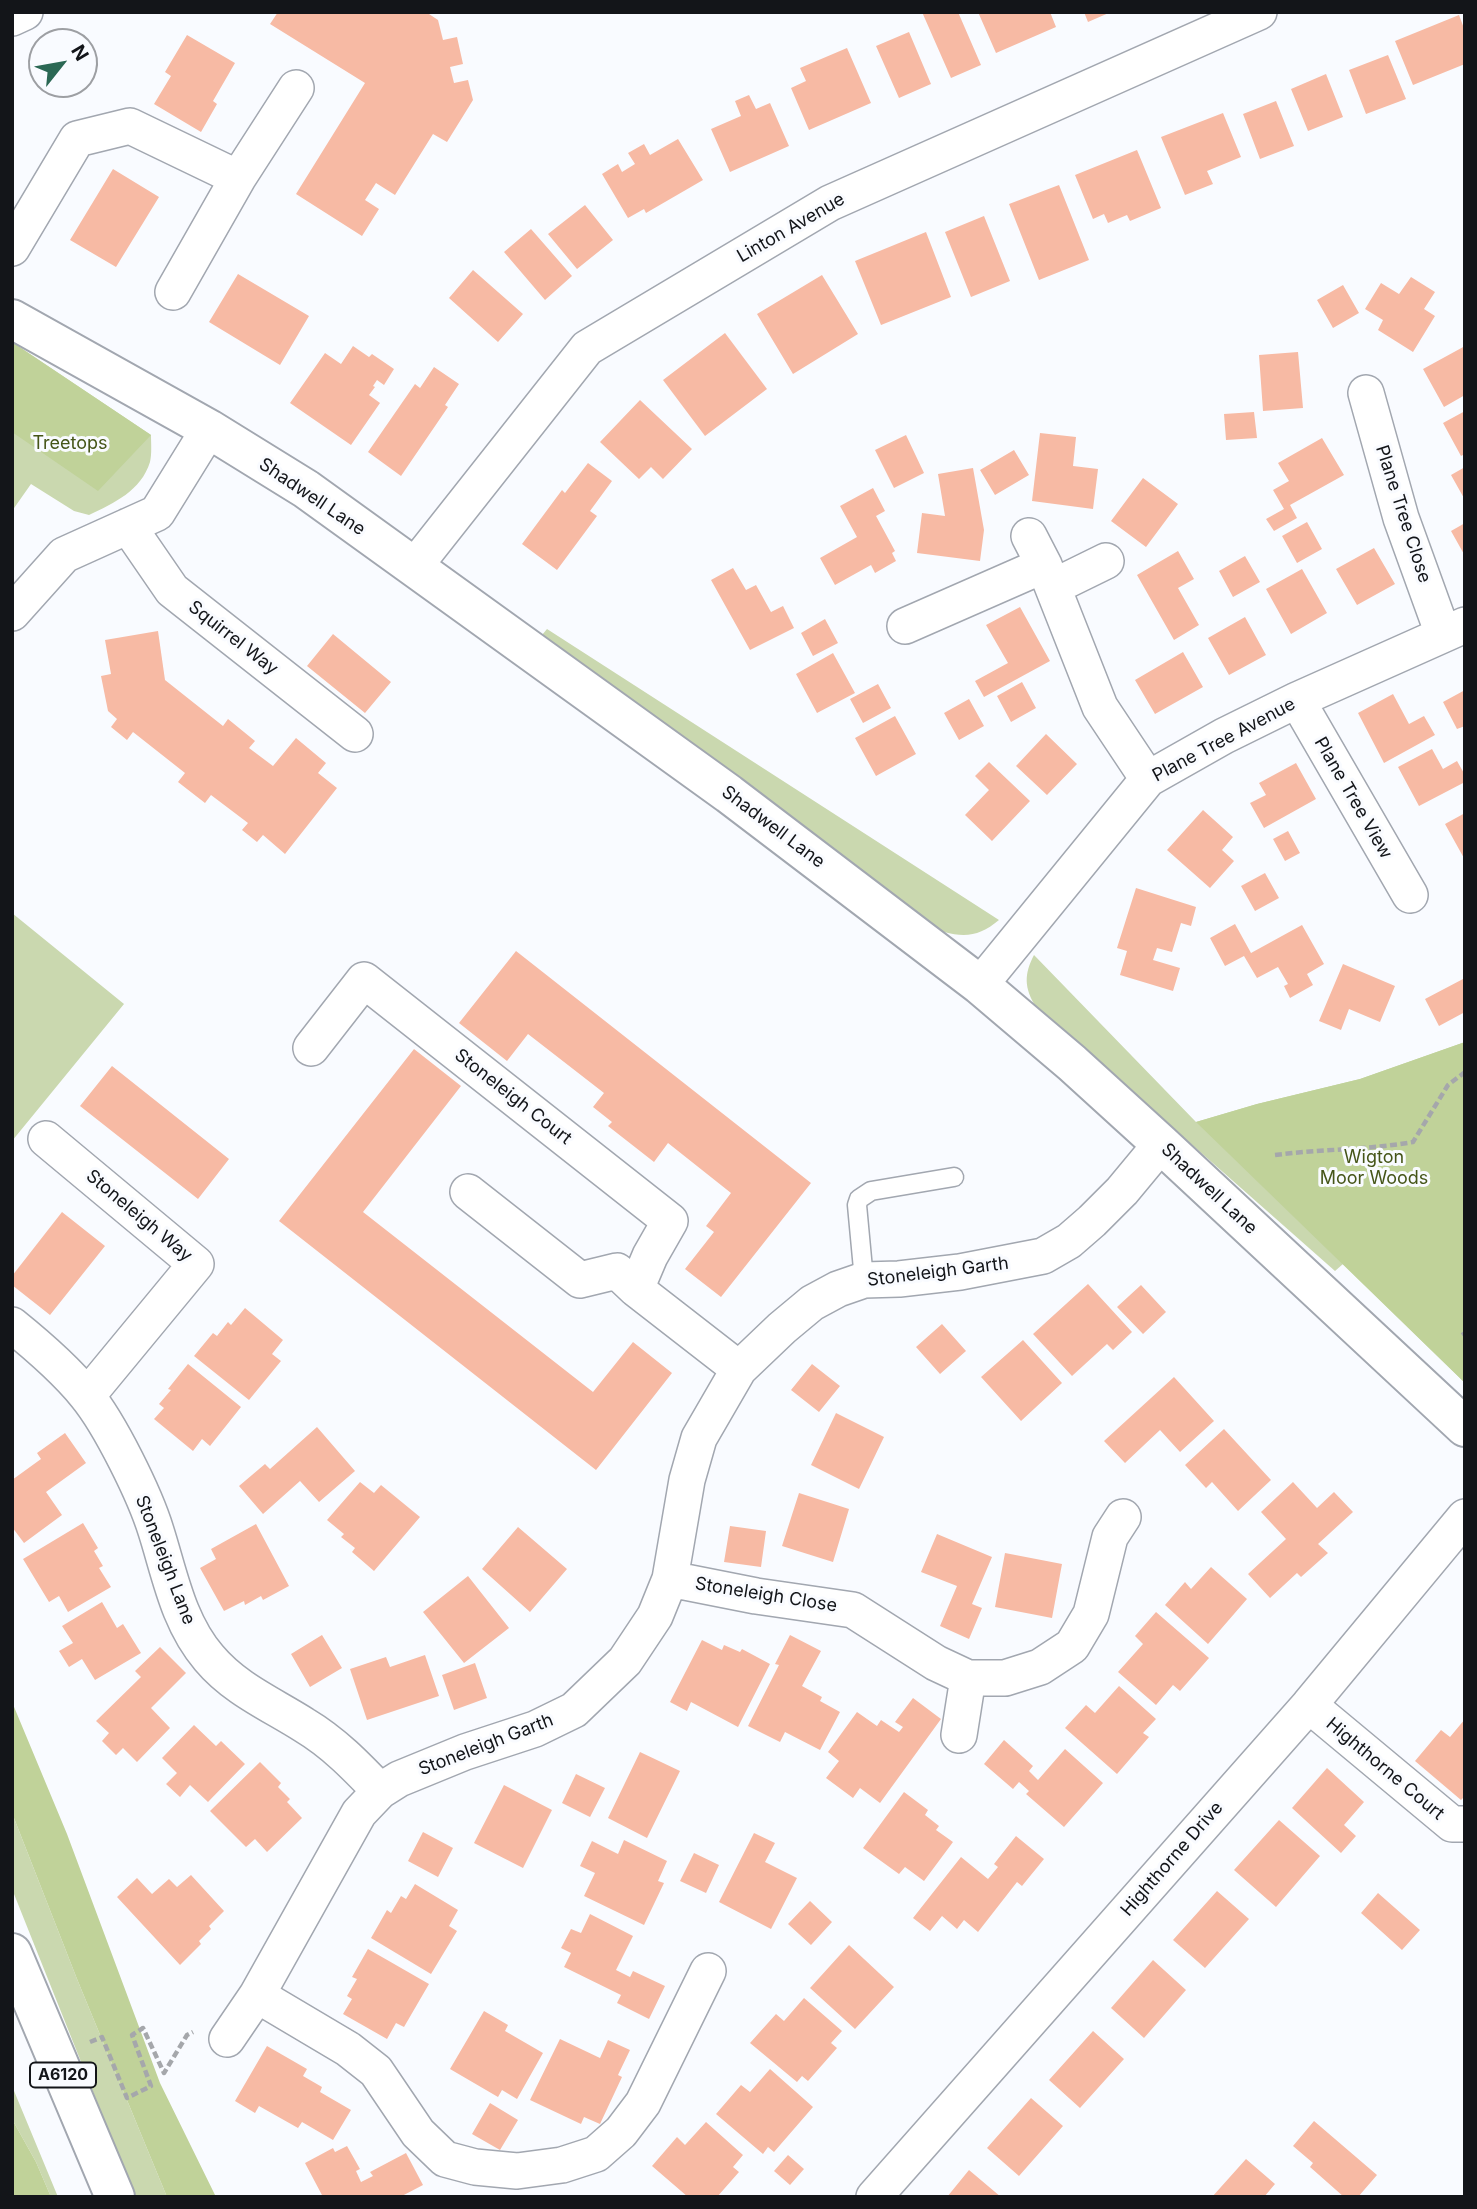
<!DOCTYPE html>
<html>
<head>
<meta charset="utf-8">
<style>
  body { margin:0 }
  #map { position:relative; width:1477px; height:2209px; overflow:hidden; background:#f9fbff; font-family:Inter,sans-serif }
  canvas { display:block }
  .frame { position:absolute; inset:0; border:14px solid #131519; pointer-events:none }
  .north { position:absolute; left:28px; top:28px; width:70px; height:70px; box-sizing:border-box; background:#f9fbff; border:2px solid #9d9fa3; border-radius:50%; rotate:59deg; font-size:19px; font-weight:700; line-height:28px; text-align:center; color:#131519 }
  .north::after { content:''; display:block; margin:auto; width:24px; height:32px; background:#2b6854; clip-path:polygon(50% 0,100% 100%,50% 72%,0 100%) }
</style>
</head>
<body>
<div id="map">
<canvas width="1477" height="2209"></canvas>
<div class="frame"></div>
<div class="north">N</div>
</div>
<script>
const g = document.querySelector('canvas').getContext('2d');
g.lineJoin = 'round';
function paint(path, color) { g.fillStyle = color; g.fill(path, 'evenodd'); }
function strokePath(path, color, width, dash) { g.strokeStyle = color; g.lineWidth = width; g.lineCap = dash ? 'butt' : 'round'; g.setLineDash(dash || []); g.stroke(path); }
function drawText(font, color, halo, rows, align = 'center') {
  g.font = font + ' Inter,sans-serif'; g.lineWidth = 6; g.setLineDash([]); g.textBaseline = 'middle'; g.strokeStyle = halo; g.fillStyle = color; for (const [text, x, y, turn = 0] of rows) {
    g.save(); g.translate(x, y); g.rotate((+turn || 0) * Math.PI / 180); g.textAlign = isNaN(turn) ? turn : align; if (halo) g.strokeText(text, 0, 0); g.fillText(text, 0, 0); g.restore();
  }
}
paint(new Path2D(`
  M12,342L151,435C151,443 152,454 150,462C141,491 114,503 89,515L74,511L31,484L12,511Z
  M547,629L999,920C981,935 967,938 944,932L542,635Z
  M12,913L124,1004L12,1141Z
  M1034,955L1196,1122L1257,1104L1360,1079L1465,1042V1383L1343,1264L1335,1271L1036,1007C1024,988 1024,974 1034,955Z
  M12,1813L77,1979L167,2197H135L12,1889Z
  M12,2086L58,2197H51L36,2162L12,2119Z`), '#cad8af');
paint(new Path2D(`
  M12,342L151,435L98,491L12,432Z
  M1465,1042V1383L1196,1122L1257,1104L1360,1079Z
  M12,1702L67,1834L160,2083L216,2197H167L77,1979L12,1813Z
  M12,2119L36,2162L51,2197H12Z`), '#c0d299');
paint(new Path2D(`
  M278,12H426L438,20L443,40L457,37L463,64L450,67L454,83L468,80L473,100L447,142L433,134L395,195L376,183L365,200L379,209L362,236L296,194L365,83L270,24Z
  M922,12H958L981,65L951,78Z
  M978,12H1050L1056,27L996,53Z
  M1084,12H1111L1088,22Z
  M1459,15L1465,31V64L1413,85L1395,41Z
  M909,32L931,84L899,98L876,46Z
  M187,35L235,63L213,101L217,104L201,132L154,104L171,76L165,72Z
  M847,48L871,103L809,130L791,88L806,81L800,68Z
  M1388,55L1406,99L1366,114L1349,70Z
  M1326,74L1343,117L1308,131L1291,89Z
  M749,95L756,109L770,103L789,146L730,172L711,129L741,116L735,101Z
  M1276,101L1294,146L1260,159L1243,114Z
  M1223,113L1241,157L1207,171L1213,184L1185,195L1161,137Z
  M678,139L703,180L646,213L644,209L628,218L602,174L618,164L622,172L635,164L628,153L644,144L650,155Z
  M1137,150L1161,208L1130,221L1127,215L1108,223L1104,214L1093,219L1075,175Z
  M113,169L159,197L116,267L70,240Z
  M1059,185L1089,260L1039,280L1009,204Z
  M585,205L613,240L577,269L548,234Z
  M984,216L1010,281L971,297L945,232Z
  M531,229L572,276L545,300L504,252Z
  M926,232L951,297L881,325L855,261Z
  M473,270L523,314L498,342L449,298Z
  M238,274L309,316L280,365L209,322Z
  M822,275L858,334L793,374L757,314Z
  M1411,277L1435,292L1424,309L1435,316L1413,352L1378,330L1383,320L1365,309L1381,283L1399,294Z
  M1343,285L1359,313L1333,328L1317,300Z
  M725,333L767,389L705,436L663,380Z
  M353,346L369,357L372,354L394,369L384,385L377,380L373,386L375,387L369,395L380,403L351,445L290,403L325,353L341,364Z
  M1465,346V395L1444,407L1423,369Z
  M1298,352L1303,408L1263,411L1259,355Z
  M434,367L459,384L445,405L448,407L401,476L368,452L415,384L420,388Z
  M640,400L692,449L663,479L651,467L639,479L600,442Z
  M1465,411V454L1461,456L1443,423Z
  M1254,412L1257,438L1226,440L1224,414Z
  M1040,433L1076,437L1073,466L1098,469L1093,509L1032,501Z
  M906,435L924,473L894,488L875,450Z
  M1322,438L1344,475L1290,505L1297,518L1274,531L1266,519L1284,509L1273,490L1289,481L1278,463Z
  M1014,450L1029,475L995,495L980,470Z
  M588,463L612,481L590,511L597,516L557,570L522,544L562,490L565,493Z
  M1465,467V500L1451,475Z
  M973,468L984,530L980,561L917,553L922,513L945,516L938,474Z
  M1143,478L1178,504L1146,547L1111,521Z
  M873,488L885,511L876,516L895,551L892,553L896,561L875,573L871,565L835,585L820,558L857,537L840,506Z
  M1307,522L1322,549L1297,563L1282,536Z
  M1465,523V556L1451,531Z
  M1374,548L1395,584L1357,605L1336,569Z
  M1178,551L1194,579L1178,588L1199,625L1174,640L1137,575Z
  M1245,556L1260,582L1233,597L1219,571Z
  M733,568L746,590L756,585L771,612L783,606L794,628L750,650L711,580Z
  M1302,569L1327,613L1291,634L1266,589Z
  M1020,607L1050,661L984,697L975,681L1008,663L986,625Z
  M1245,617L1266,655L1229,675L1208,638Z
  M825,619L838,643L813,656L801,633Z
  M158,631L165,680L223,726L228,719L255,741L249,748L273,766L296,738L326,763L318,773L337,788L285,854L263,835L257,842L242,830L248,823L211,795L205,803L178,782L185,773L133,732L127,740L111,727L117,719L108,711L101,676L111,674L105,640Z
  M333,634L391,682L365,713L307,666Z
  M1183,652L1203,687L1155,714L1135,680Z
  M833,653L855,693L817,713L796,674Z
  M1022,682L1036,708L1011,722L997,696Z
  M878,684L891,708L863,723L850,699Z
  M1465,690V726L1457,729L1443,702Z
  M1393,694L1409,724L1424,716L1435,735L1384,763L1358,713Z
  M969,699L984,726L959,740L944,713Z
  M895,716L916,754L876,776L855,738Z
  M1046,734L1077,764L1047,795L1016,766Z
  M1432,749L1443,769L1457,761L1465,775V782L1419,806L1398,767Z
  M989,762L1030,801L992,841L965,815L989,790L975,776Z
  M1296,763L1316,799L1264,828L1250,803L1266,795L1259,783Z
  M1203,810L1233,837L1222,850L1234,861L1210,888L1167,850Z
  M1465,813V860L1445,824Z
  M1288,831L1300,853L1285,861L1273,839Z
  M1265,873L1279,898L1255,911L1241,886Z
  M1136,888L1196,907L1191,926L1181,923L1172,952L1157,948L1153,960L1180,968L1173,991L1120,975L1127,951L1117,948Z
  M1235,924L1251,953L1302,925L1324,964L1307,974L1313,985L1290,998L1284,986L1288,984L1278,967L1257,978L1244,956L1225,966L1210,938Z
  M516,951L811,1183L721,1297L685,1269L714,1232L706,1226L731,1193L668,1143L654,1162L608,1126L612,1122L593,1107L604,1093L528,1034L507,1061L459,1023Z
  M1343,964L1395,986L1380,1022L1349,1009L1341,1030L1319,1021Z
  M1463,979L1465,1012L1439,1026L1425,999Z
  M414,1049L461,1086L363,1212L593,1392L633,1342L672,1373L596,1470L279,1221Z
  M112,1066L229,1159L198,1199L80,1106Z
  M62,1212L105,1246L50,1315L12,1285V1276Z
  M1088,1284L1132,1332L1113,1350L1107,1344L1072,1376L1033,1334Z
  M1141,1285L1166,1312L1143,1334L1117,1307Z
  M245,1308L283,1340L272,1354L281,1361L249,1400L194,1356L213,1333L217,1336L228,1322L231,1325Z
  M942,1324L966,1351L940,1374L916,1347Z
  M1023,1340L1062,1383L1021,1421L981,1377Z
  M188,1364L241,1407L210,1446L202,1439L193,1451L154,1419L164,1408L159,1404L171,1390L168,1389Z
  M812,1364L840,1386L819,1412L791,1390Z
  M1174,1377L1214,1421L1180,1452L1160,1430L1125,1463L1104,1441Z
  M836,1413L884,1437L859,1489L811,1465Z
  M317,1427L355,1471L319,1502L300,1481L263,1514L239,1486L265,1464L270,1469Z
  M1224,1429L1271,1480L1238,1511L1212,1482L1206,1488L1185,1465Z
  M65,1433L86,1463L46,1492L62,1515L24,1543L12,1527V1480L41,1459L37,1453Z
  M360,1482L374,1493L381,1485L420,1517L374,1571L352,1552L355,1548L341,1537L344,1534L327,1520Z
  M1293,1482L1317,1508L1334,1492L1353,1512L1318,1544L1328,1553L1301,1577L1297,1573L1270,1598L1248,1574L1286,1539L1261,1512Z
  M799,1493L849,1509L833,1562L782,1546Z
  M83,1523L98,1548L94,1551L103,1566L99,1568L111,1587L68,1612L59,1596L49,1602L23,1559Z
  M256,1524L289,1586L263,1600L261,1596L245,1605L244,1601L224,1611L200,1568L216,1559L211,1549Z
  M730,1526L766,1531L761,1567L724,1562Z
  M518,1527L567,1569L530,1612L482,1569Z
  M937,1534L992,1557L972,1604L982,1608L969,1639L940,1626L957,1586L921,1572Z
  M1005,1553L1062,1564L1052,1618L995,1607Z
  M1211,1567L1247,1599L1208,1644L1165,1605L1185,1582L1191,1589Z
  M468,1576L509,1628L464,1663L423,1612Z
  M102,1602L117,1628L123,1624L141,1653L95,1680L82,1659L69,1667L59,1651L73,1643L62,1626Z
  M1156,1612L1209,1658L1180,1691L1173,1685L1156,1705L1118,1672L1143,1644L1135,1636Z
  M322,1635L342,1668L310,1687L291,1654Z
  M790,1635L821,1651L802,1686L822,1697L820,1701L840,1712L820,1750L785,1732L780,1742L748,1726L779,1665L775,1664Z
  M702,1640L722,1650L724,1645L740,1652L742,1649L770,1664L738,1727L691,1702L687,1711L670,1702Z
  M160,1647L186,1673L151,1708L170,1728L137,1762L123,1748L116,1755L102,1741L109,1733L96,1721L141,1677L135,1671Z
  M425,1655L439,1696L367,1720L350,1669L386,1657L390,1667Z
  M475,1663L487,1698L454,1710L442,1675Z
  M1119,1686L1156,1719L1143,1733L1149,1737L1117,1774L1065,1728L1086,1705L1095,1713Z
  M913,1698L941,1719L880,1803L860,1788L853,1798L826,1778L839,1761L828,1752L857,1712L877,1726L881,1720L899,1732L903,1727L895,1722Z
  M1465,1719V1796L1461,1800L1415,1761L1441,1730L1450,1737Z
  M194,1725L216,1746L221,1741L245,1764L208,1802L190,1785L180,1797L166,1784L177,1773L162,1758Z
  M1004,1740L1033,1766L1029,1771L1038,1780L1065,1749L1103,1783L1064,1827L1026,1794L1029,1791L1019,1782L1013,1789L984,1764Z
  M640,1752L680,1771L647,1838L608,1818Z
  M260,1762L281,1783L278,1787L290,1799L287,1802L302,1818L267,1852L255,1839L246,1847L210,1811Z
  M1327,1768L1364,1802L1344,1825L1356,1836L1341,1853L1292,1808Z
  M576,1774L605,1788L590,1817L562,1803Z
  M504,1785L552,1810L523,1868L474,1843Z
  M904,1792L928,1810L925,1815L939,1826L936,1830L953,1842L924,1881L905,1867L899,1874L863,1848Z
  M1279,1820L1320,1856L1276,1907L1234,1870Z
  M423,1832L453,1848L438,1877L408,1861Z
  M754,1833L775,1843L765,1862L797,1878L771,1929L719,1902Z
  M1016,1836L1044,1859L1022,1886L1017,1882L978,1932L964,1920L957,1929L942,1916L930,1931L913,1918L961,1857L988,1879L998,1867L994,1864Z
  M624,1840L667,1861L658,1881L664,1883L644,1925L584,1896L595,1873L580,1866L592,1841L618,1854Z
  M694,1853L719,1865L706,1893L680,1881Z
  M191,1875L224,1911L209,1926L211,1929L199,1941L201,1944L180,1965L117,1897L137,1878L152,1894L169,1879L177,1887Z
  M415,1884L458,1910L449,1926L457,1931L431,1974L371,1938L387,1910L391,1913L401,1896L406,1899Z
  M1217,1891L1249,1919L1205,1968L1173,1940Z
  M1378,1893L1420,1930L1402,1950L1361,1913Z
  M810,1901L832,1922L811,1945L788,1924Z
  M590,1914L633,1936L616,1970L630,1977L633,1971L665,1986L649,2019L617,2003L621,1995L564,1967L571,1953L561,1948L571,1929L581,1933Z
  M849,1945L894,1987L855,2029L810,1988Z
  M368,1949L429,1984L404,2027L396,2023L387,2039L343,2014L352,1999L347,1996L357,1979L352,1977Z
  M1153,1960L1186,1990L1144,2038L1111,2008Z
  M804,1998L842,2031L831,2043L837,2048L808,2081L802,2076L797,2082L750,2043L776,2014L784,2021Z
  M484,2011L508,2025L505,2031L543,2053L517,2099L502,2090L498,2097L450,2069Z
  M1093,2031L1124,2059L1080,2108L1049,2080Z
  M560,2039L600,2058L608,2040L630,2050L618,2075L622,2077L600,2124L584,2117L581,2124L530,2100Z
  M267,2046L307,2069L303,2076L322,2087L320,2092L351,2110L333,2140L302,2122L298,2128L259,2106L255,2113L235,2101Z
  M770,2069L813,2107L774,2152L768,2147L763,2154L716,2114L741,2085L750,2092Z
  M1031,2098L1063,2126L1019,2176L987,2148Z
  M490,2103L518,2120L500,2150L472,2134Z
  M1314,2121L1377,2175L1358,2197H1344L1310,2167L1313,2163L1293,2146Z
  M706,2122L743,2155L733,2167L739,2172L717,2197H688L652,2166L677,2137L685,2145Z
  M347,2146L360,2169L356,2171L361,2182L373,2176L370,2172L406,2153L423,2185L400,2197H323L305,2163L333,2148L335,2152Z
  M788,2155L804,2169L790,2185L774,2171Z
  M1246,2159L1275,2184L1264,2197H1212Z
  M969,2170L1001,2197H947Z`), '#f7baa4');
const lane = new Path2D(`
  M864,1280L857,1205L859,1199L871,1191L954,1177`);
const street = new Path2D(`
  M12,18L25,12
  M12,248L77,139L130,126L238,178
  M173,292L238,178L296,88
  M1366,393L1401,518L1443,634
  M128,526L172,590L355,734
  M1029,536L1044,565
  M414,567L587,348L830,203L1259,12
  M1053,587L1106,561
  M12,613L64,555L157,513L209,429
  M905,626L1044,565L1100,707L1148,779
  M1297,700L1410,895
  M980,985L1148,779L1224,736L1297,700L1465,625
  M311,1048L364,980L670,1221L650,1256L636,1289
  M46,1139L196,1264L87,1396
  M468,1192L580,1280L617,1271L636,1289L739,1369
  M12,1325C38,1346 65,1369 86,1395C110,1424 145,1495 156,1531C170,1575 178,1622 209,1658C235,1689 271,1704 304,1725C334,1743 356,1766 380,1791
  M670,1579L756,1596L853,1610L936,1663L968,1678H1005L1040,1667L1072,1646L1091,1614L1110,1537L1123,1517
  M1309,1705L1452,1824H1465
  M959,1735L968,1678
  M257,1995L348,2049L376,2071L418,2133L445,2159L475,2167L517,2171L562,2165L596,2154L621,2132L643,2103L708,1971
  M227,2039L257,1995L359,1813L380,1791L399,1779L465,1752L535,1729L574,1710L625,1661L655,1616L670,1579L687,1480L699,1438L739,1369L782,1328L812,1303L838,1289L864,1280L899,1279L960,1272L1043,1256L1069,1241L1092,1221L1122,1191L1161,1144
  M874,2197L1309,1705L1465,1517`);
const secondary = new Path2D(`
  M12,319L209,429L306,489L729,794L980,985L1072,1063L1161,1144L1465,1427`);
const highway = new Path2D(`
  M12,1953L115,2197`);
strokePath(lane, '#a2a7b0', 21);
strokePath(street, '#a2a7b0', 38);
strokePath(secondary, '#a2a7b0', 42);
strokePath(highway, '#a2a7b0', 42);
strokePath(new Path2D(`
  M1275,1155C1321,1149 1367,1150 1413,1142L1448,1085L1465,1072
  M1462,1335L1465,1333
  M90,2042L102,2037L127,2098L151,2086L132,2035L143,2028L164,2073L187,2035L193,2032`), '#a5a7ab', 4.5, [7, 3.5]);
strokePath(lane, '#fff', 18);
strokePath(street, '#fff', 35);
strokePath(secondary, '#fff', 38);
strokePath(highway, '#fff', 38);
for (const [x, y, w] of [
  [63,2075,66]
]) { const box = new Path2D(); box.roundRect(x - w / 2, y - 12.5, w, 25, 5); g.fillStyle = '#f9fbff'; g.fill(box); strokePath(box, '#131519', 2); }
drawText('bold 16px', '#131519', null, [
  ["A6120",63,2075]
]);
drawText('18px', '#131519', '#f9fbff', [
  ["Linton Avenue",791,228,-30],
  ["Shadwell Lane",312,497,34],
  ["Plane Tree Close",1403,514,72],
  ["Squirrel Way",233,638,38],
  ["Plane Tree Avenue",1224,740,-28],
  ["Plane Tree View",1353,798,60],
  ["Shadwell Lane",773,827,37],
  ["Stoneleigh Court",513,1097,38],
  ["Shadwell Lane",1209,1189,43],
  ["Stoneleigh Way",139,1216,40],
  ["Stoneleigh Garth",938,1272,-7],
  ["Stoneleigh Lane",165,1560,69],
  ["Stoneleigh Close",766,1595,9],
  ["Stoneleigh Garth",486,1745,-21],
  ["Highthorne Court",1385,1769,40],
  ["Highthorne Drive",1172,1859,-49]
]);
drawText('18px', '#455518', '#f9fbff', [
  ["Treetops",70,444],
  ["Wigton",1374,1158],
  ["Moor Woods",1374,1179]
]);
</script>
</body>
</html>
